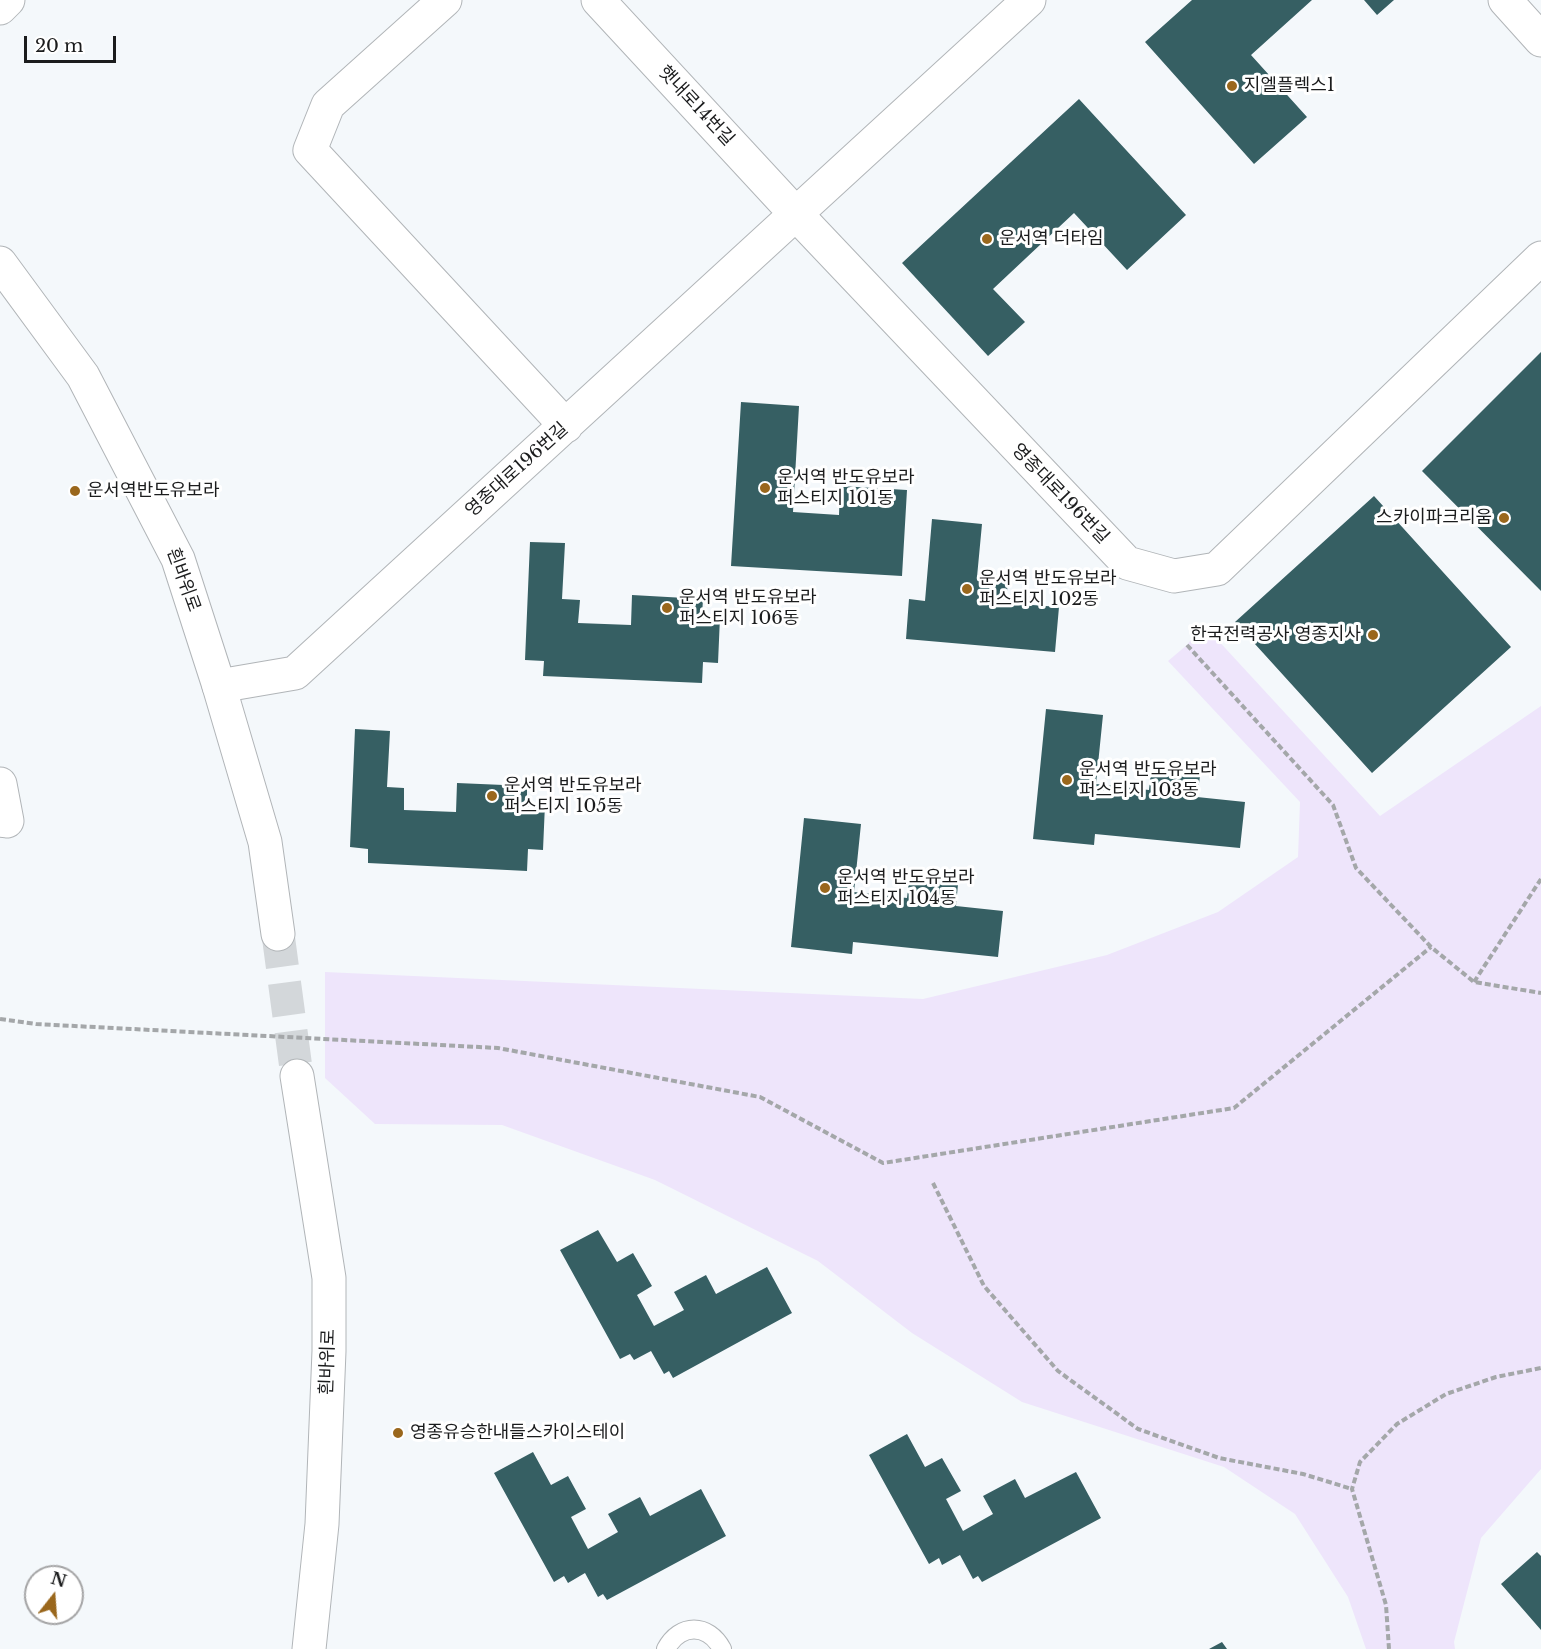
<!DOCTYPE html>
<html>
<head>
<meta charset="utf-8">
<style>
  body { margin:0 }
  #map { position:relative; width:1541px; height:1649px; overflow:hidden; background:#f4f8fb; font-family:"Libre Baskerville",serif }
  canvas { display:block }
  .north { position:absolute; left:24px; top:1565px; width:60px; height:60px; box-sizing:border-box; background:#fff; border:2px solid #a4a4a5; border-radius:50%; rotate:17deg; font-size:16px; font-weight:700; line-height:24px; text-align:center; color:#1b1c1d }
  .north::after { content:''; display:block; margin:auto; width:21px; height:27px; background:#9a671c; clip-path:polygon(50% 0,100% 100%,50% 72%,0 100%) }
  .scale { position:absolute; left:24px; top:36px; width:92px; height:27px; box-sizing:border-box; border:3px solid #1b1c1d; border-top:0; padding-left:8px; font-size:18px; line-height:21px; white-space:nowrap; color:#1b1c1d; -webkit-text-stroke:4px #fff; paint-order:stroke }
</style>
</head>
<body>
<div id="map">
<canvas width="1541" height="1649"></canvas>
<div class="north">N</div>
<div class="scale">20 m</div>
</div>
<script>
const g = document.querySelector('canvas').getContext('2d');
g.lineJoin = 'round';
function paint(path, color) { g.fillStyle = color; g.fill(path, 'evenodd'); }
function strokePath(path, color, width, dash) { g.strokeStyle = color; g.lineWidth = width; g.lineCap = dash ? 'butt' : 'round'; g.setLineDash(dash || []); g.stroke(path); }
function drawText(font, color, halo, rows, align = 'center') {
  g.font = font + ' "Libre Baskerville","Noto Sans KR",serif'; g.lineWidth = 6; g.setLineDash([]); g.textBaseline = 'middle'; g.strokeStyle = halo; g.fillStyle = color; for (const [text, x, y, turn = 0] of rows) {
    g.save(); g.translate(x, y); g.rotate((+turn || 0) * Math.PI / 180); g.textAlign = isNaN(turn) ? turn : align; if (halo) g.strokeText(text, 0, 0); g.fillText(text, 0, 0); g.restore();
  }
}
paint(new Path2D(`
  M1203,624L1380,816L1541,706V1469L1481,1538L1454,1642L1455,1649H1366L1348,1597L1295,1514L1224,1467L1022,1402L912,1333L818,1261L655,1180L502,1125L375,1124L325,1078V972L923,999L1107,955L1218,912L1298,857L1300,802L1168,661L1187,645Z`), '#eee5fb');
paint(new Path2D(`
  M1192,0H1312L1251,55L1307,117L1254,164L1145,42Z
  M1364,0H1394L1377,15Z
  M1079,99L1186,215L1127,270L1074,213L993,289L1025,322L988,356L902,263Z
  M1541,352V591L1422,471Z
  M741,402L799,406L793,512L839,515L840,486L907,490L902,576L731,566Z
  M1374,496L1511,647L1372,773L1235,622Z
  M932,519L982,524L977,577L1008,580L1006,603L1059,607L1055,652L906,639L909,599L925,601Z
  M530,542L565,543L562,599L580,600L578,623L631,625L632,595L703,599L702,616L720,617L718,663L703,662L702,683L543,676L544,661L525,660Z
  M1046,709L1103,715L1096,784L1149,790L1151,770L1200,776L1197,797L1245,802L1240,848L1095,834L1094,845L1033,839Z
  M355,729L390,731L387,787L404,788V810L456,812L457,783L527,786V804H545L543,850L528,849L527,871L368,863V849L350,847Z
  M804,818L861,824L854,892L907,898L909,879L958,884L956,906L1003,911L998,957L853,942L852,954L791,947Z
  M598,1230L617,1262L633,1253L652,1286L637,1295L654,1326L684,1310L674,1292L706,1275L716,1294L767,1267L792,1313L673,1378L669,1371L664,1374L651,1351L634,1360L630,1354L620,1359L560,1250Z
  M907,1434L925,1467L942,1458L961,1491L946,1499L963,1531L993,1514L983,1496L1015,1479L1025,1498L1076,1472L1101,1518L982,1582L978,1576L973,1579L960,1555L942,1565L939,1558L929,1564L869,1455Z
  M533,1452L551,1485L568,1476L586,1509L571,1517L588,1549L618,1532L608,1514L640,1497L650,1516L701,1489L726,1536L607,1600L603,1594L598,1597L585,1573L568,1583L564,1576L554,1582L494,1473Z
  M1537,1552L1541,1556V1630L1501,1584Z
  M1222,1642L1227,1649H1209Z`), '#365f63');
strokePath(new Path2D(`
  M278,934L297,1076`), '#d3d7da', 33, [33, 16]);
const service = new Path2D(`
  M666,1649C680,1623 708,1623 722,1649`);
const minor = new Path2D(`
  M445,0L328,105L310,150L566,426
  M598,0L795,213L1127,563L1174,576L1217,569L1541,258
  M1505,0L1541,40
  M0,8L8,0
  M219,686L295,673L1029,0
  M0,784L7,821L0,820`);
const tertiary = new Path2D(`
  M0,263L83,376L178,559L219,686L265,842L278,934
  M297,1076L329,1278V1351L322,1524L309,1649`);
strokePath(service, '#b1b5b8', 20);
strokePath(minor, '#b1b5b8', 35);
strokePath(tertiary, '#b1b5b8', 35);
strokePath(new Path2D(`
  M1187,645L1333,805L1356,868L1431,947L1474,982L1541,993
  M1474,982L1541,879
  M0,1019L36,1024L498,1048L760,1097L883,1163L1234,1108L1431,947
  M933,1183L984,1286L1058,1371L1138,1429L1219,1458L1303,1474L1352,1489
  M1389,1649L1386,1605L1352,1489L1360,1462L1397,1424L1446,1394L1496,1377L1541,1368`), '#a4a7a9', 4, [6, 3]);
strokePath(service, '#fff', 18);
strokePath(minor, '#fff', 33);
strokePath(tertiary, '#fff', 33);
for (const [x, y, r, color] of [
  [1232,86,6,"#9a671c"],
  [987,239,6,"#9a671c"],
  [765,488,6,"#9a671c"],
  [75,491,6,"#9a671c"],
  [1504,518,6,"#9a671c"],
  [967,589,6,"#9a671c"],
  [667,608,6,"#9a671c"],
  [1373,635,6,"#9a671c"],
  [1067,780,6,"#9a671c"],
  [492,796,6,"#9a671c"],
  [825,888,6,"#9a671c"],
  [398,1433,6,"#9a671c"]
]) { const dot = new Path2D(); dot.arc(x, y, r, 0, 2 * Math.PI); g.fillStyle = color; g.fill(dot); strokePath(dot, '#fff', 2); }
drawText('18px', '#1b1c1d', '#fff', [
  ["지엘플렉스1",1244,86],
  ["운서역 더타임",999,239],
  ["운서역 반도유보라",777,478],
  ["퍼스티지 101동",777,499],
  ["운서역반도유보라",87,491],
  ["스카이파크리움",1492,518,"right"],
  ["운서역 반도유보라",979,579],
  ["퍼스티지 102동",979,600],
  ["운서역 반도유보라",679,598],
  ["퍼스티지 106동",679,619],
  ["한국전력공사 영종지사",1361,635,"right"],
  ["운서역 반도유보라",1079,770],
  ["퍼스티지 103동",1079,791],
  ["운서역 반도유보라",504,786],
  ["퍼스티지 105동",504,807],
  ["운서역 반도유보라",837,878],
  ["퍼스티지 104동",837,899],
  ["영종유승한내들스카이스테이",410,1433]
], 'left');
drawText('18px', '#1b1c1d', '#fff', [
  ["햇내로14번길",696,106,47],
  ["영종대로196번길",517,470,-42],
  ["영종대로196번길",1060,494,46],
  ["흰바위로",183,580,70],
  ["흰바위로",328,1362,-88]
]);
</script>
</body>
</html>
